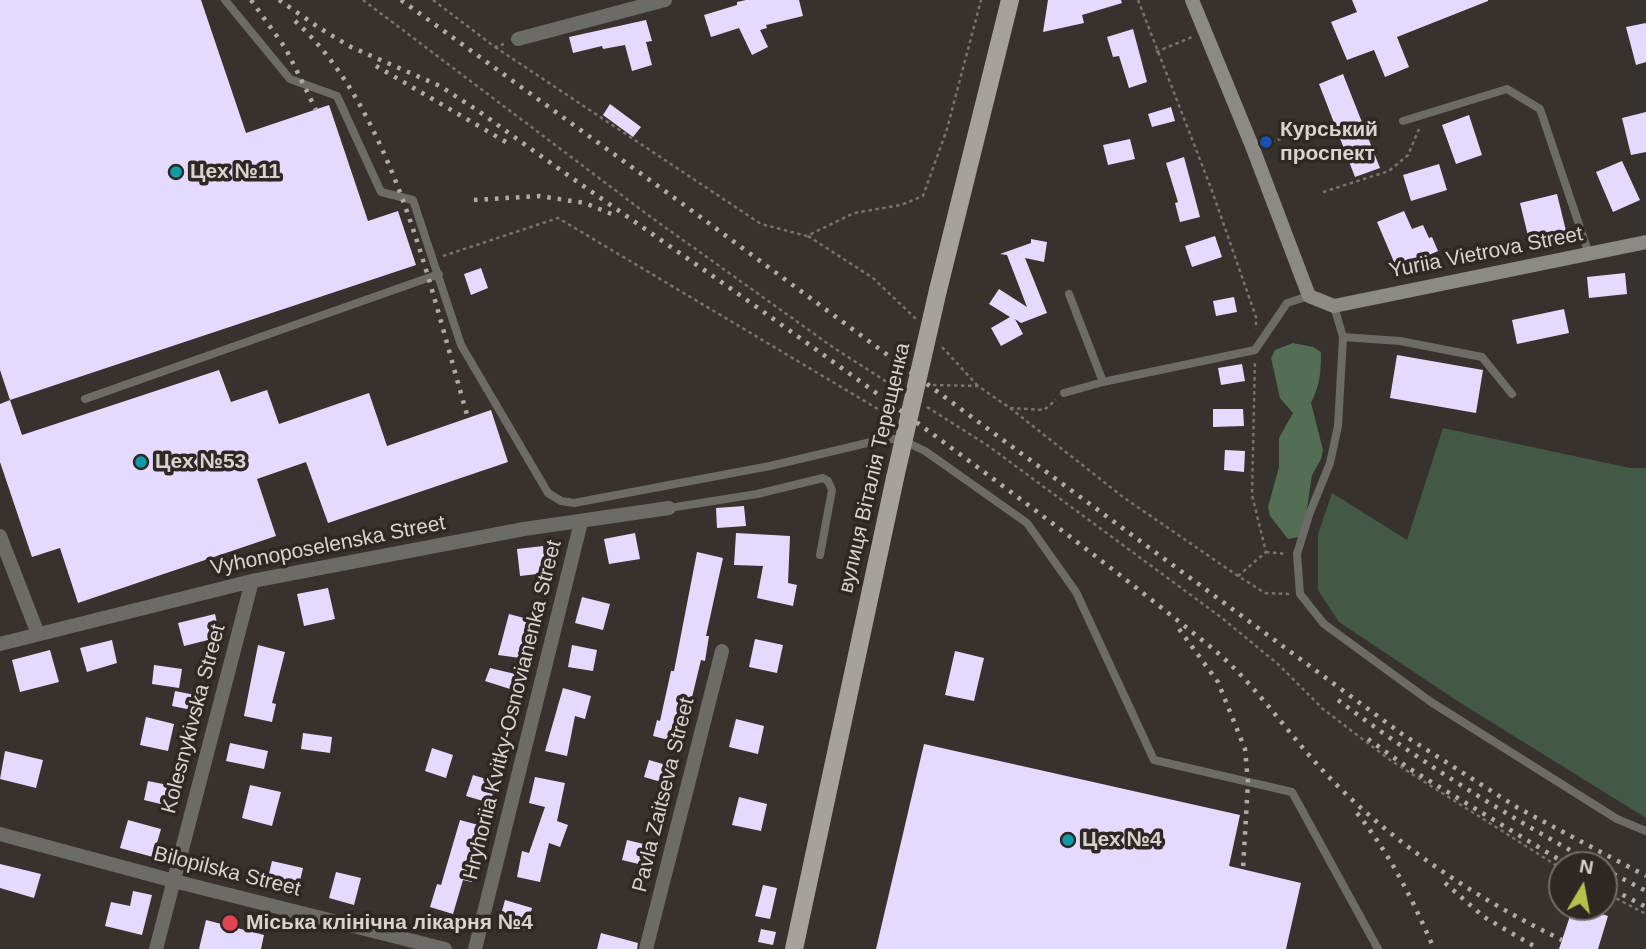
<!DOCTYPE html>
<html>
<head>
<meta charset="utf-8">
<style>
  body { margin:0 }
  #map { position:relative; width:1646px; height:949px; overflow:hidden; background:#37322d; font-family:Helvetica,sans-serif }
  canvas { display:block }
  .north { position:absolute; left:1548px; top:851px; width:70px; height:70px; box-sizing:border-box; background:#2d2824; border:2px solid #716c69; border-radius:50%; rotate:10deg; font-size:19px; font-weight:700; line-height:28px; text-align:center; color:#d6d3d0 }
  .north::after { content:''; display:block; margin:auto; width:24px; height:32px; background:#b5c249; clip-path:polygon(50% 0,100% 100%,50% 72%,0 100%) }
</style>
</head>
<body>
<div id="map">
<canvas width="1646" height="949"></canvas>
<div class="north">N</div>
</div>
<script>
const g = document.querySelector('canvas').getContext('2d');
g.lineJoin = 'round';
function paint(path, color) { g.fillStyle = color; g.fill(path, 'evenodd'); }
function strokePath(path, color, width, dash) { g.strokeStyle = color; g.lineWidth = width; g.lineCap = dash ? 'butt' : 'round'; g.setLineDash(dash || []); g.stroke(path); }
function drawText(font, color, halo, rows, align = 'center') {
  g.font = font + ' Helvetica,sans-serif'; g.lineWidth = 7; g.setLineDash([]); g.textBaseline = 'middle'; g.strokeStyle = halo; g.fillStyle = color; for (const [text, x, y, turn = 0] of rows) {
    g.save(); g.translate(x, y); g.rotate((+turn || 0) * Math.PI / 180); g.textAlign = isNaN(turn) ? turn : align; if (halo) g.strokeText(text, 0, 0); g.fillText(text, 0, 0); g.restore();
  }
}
paint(new Path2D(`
  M1443,428L1630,468H1646V818L1459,702L1339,622L1318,590V534L1332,493L1407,540Z`), '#435945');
paint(new Path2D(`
  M1293,343L1313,347L1321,352C1321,372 1320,385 1311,403L1323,450L1321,459L1312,475L1305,521L1298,537L1288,539L1270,516L1268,507L1279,467V438L1293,413L1280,398L1271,358L1275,350Z`), '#536e55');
paint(new Path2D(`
  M0,0H201L246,133L329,105L368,221L398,211L416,265L10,400L0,370Z
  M746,0H799L803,16L766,25L767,28L760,30L768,47L752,55L739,28L711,37L704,15L737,5V2Z
  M1048,0H1121L1122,3L1082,15L1084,23L1043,32Z
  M1352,0H1488V1L1397,37L1409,67L1385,77L1374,50L1347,60L1331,22L1357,12Z
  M646,20L652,41L646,42L652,65L632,71L625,45L603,49L602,46L573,53L569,37Z
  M1646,23V62L1636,65L1626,27Z
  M1133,29L1147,82L1129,88L1119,56L1113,57L1107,37Z
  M1343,74L1380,168L1355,177L1319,84Z
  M610,104L641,127L633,137L603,115Z
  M1171,107L1175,121L1152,127L1148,114Z
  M1646,112V152L1631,155L1622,118Z
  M1469,115L1482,155L1456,164L1442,125Z
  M1130,139L1135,159L1108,165L1103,145Z
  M1184,157L1200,217L1180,222L1175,203L1178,202L1166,163Z
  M1622,161L1640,200L1613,212L1596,172Z
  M1439,164L1447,190L1411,201L1403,175Z
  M1557,194L1566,231L1529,240L1520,203Z
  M1404,211L1412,229L1423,225L1429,238L1432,237L1438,251L1397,269L1377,222Z
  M1215,236L1222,257L1192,267L1185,246Z
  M1031,239L1047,242L1044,262L1025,258L1047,313L1021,323L1015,319L1023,334L1001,346L991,328L1010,317L989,304L999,289L1027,307L1007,255L1000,254L1031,243Z
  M481,268L488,288L471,295L464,274Z
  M1625,273L1627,294L1589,298L1587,277Z
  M1234,297L1237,312L1216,316L1213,301Z
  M1564,309L1569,333L1517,344L1512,320Z
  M1397,355L1483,370L1476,413L1390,398Z
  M1242,364L1245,381L1221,385L1218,368Z
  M219,370L231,402L267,390L279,424L369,393L387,446L491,410L508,462L328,523L306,462L257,479L276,536L78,603L60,548L32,557L0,462V404L10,400L22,435Z
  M1213,409H1243L1244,426L1213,427Z
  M1225,450L1245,451L1244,472L1224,470Z
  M744,506L746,526L717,528L716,508Z
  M635,533L640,559L609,564L604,539Z
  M736,533L790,536L788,583L797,585L793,606L757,598L763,566L734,565Z
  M543,546L546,573L520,576L517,549Z
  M697,552L723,558L706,636H709L705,661L701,660L681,743L653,736L657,720L660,721L671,671H674Z
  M328,588L335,619L304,626L297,594Z
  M582,597L610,604L603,630L575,623Z
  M215,614L220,637L184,646L178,623Z
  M509,614L539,622L531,650L523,648L520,658L498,655Z
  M755,639L783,645L777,673L749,667Z
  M112,640L117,663L87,672L80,648Z
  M258,645L285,652L272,703L276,704L272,722L244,716Z
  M572,645L597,650L593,671L568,667Z
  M50,650L59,682L20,692L12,660Z
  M955,651L984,658L974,701L945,695Z
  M154,665L182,669L179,688L152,684Z
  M490,668L515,674L510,689L485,681Z
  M563,688L591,696L585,719L575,716L567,756L545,751Z
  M175,691L200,696L197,711L172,706Z
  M146,717L174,724L168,751L140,745Z
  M736,719L764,726L758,754L729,747Z
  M303,733L332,737L330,753L301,749Z
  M230,743L268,751L264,769L226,761Z
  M924,744L1240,815L1229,866L1301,883L1286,949H876Z
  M432,748L453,755L446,778L425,771Z
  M5,751L43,760L36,788L0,779Z
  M649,760L673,767L668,784L644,777Z
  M473,775L496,782L490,803L466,796Z
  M535,777L565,783L557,821L568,825L560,847L549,843L540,882L517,877L522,851L529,853L545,807L529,803Z
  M148,781L173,786L169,806L144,800Z
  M250,785L281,792L272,826L242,818Z
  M739,797L767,804L761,831L732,825Z
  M128,820L161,829L153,857L120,848Z
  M460,820L482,826L474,859H477L472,882L463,880L453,914L430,907L437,884L441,885Z
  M627,840L656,847L651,867L622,860Z
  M272,861L303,868L297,893L266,886Z
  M0,864L41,874L34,898L0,888Z
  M336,872L361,878L354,905L329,898Z
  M763,885L777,888L770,919L755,916Z
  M133,891L152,895L142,935L105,926L111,902L130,906Z
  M505,900L532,908L526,930L499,922Z
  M1573,907H1580L1608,916L1598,949H1559Z
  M206,920L264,935L261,949H199Z
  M761,929L776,932L773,945L758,942Z
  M601,933L638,943L637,949H597Z`), '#e4dafe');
strokePath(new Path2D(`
  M363,0L648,215L834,348L898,389
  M433,0L495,47L504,44
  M1138,0L1211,188L1256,317V329
  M495,47L761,224L807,236L854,213L901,205L923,196L947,129L981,0
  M1156,52L1192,37
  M1264,143L1298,135
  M1323,192L1389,171L1408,155L1419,129
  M808,236L873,278L916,319
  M443,256L558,218L893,418
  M942,347L978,386
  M933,385L978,386L1010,408L1044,410L1056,400
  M927,407L987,445L1222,618L1279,665L1323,709L1390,760L1562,869
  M1010,408L1123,497L1238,576L1265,593L1289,594
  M1266,552L1287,554
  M1238,576L1266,552L1252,495L1255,360
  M1604,892L1646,914`), '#77736e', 2.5, [3.5, 3.5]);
strokePath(new Path2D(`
  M225,0L290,79L337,96L381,192L413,200L461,345L548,493L561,501L574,503L770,466L884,439H900L925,451L1027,523L1076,592L1154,760L1292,792L1378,949
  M1403,121L1507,89L1540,109L1589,254
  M1069,294L1103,382
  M1334,306L1343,337L1338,426L1330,463L1309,515L1297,554L1300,594L1324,624L1431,702L1617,819L1646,831
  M1343,337L1400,341L1482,357L1512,394
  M1064,393L1103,382L1255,350L1287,303L1309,296
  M85,399L439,274
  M669,508L757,494L823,478L828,481L832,490L820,555`), '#6d6b68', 8);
strokePath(new Path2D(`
  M518,39L665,0
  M0,536L38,634
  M0,644L252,581L524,529L669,508
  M0,834L174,881L445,949
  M156,949L252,581
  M475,949L581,522
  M646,949L722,651`), '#6d6b68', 14);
strokePath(new Path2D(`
  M1192,0L1252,146L1309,296L1334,306L1646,242`), '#8c8a85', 14);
strokePath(new Path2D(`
  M938,290L1010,0
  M794,949L895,478`), '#a5a19c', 18);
strokePath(new Path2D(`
  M251,0L286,49L316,110
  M279,0L321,29L351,47L440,86L480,112C567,176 656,236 744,298C901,410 1057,523 1207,644C1254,681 1286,732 1327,775C1393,844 1477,899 1562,940
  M401,0L680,202L1402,734L1518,808L1646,876
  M295,21C395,111 431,293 468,418
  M376,66L506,142
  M474,200L539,196L585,203L614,215
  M1179,629L1218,682L1245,749L1248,782L1243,869
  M1338,700C1420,762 1507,816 1597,865
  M1368,739L1410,769L1568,865
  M1357,813C1391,856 1412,898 1434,949
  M1604,869L1646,891
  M1445,883L1484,917L1539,949
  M1604,885L1646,907`), '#afaba8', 4.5, [3.5, 7]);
strokePath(new Path2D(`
  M895,478L938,290`), '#a5a19c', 18);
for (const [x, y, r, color] of [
  [1266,142,7,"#1a4fb4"],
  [176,172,7,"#0f9aa8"],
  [141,462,7,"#0f9aa8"],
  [1068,840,7,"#0f9aa8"],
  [230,923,9,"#e0444e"]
]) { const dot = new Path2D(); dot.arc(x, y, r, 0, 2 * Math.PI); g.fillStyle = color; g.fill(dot); strokePath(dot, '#2d2824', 2.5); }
drawText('bold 21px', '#d6d3d0', '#2d2824', [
  ["Курський",1280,130],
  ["проспект",1280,154],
  ["Цех №11",190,172],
  ["Цех №53",155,462],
  ["Цех №4",1082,840],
  ["Міська клінічна лікарня №4",246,923]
], 'left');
drawText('21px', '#d6d3d0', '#2d2824', [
  ["Yuriia Vietrova Street",1486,253,-11],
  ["вулиця Віталія Терещенка",875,468,-77],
  ["Vyhonoposelenska Street",328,546,-11],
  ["Hryhoriia Kvitky-Osnovianenka Street",513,710,-76],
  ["Kolesnykivska Street",194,719,-75],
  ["Pavla Zaitseva Street",664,795,-76],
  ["Bilopilska Street",227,872,14]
]);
</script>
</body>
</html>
